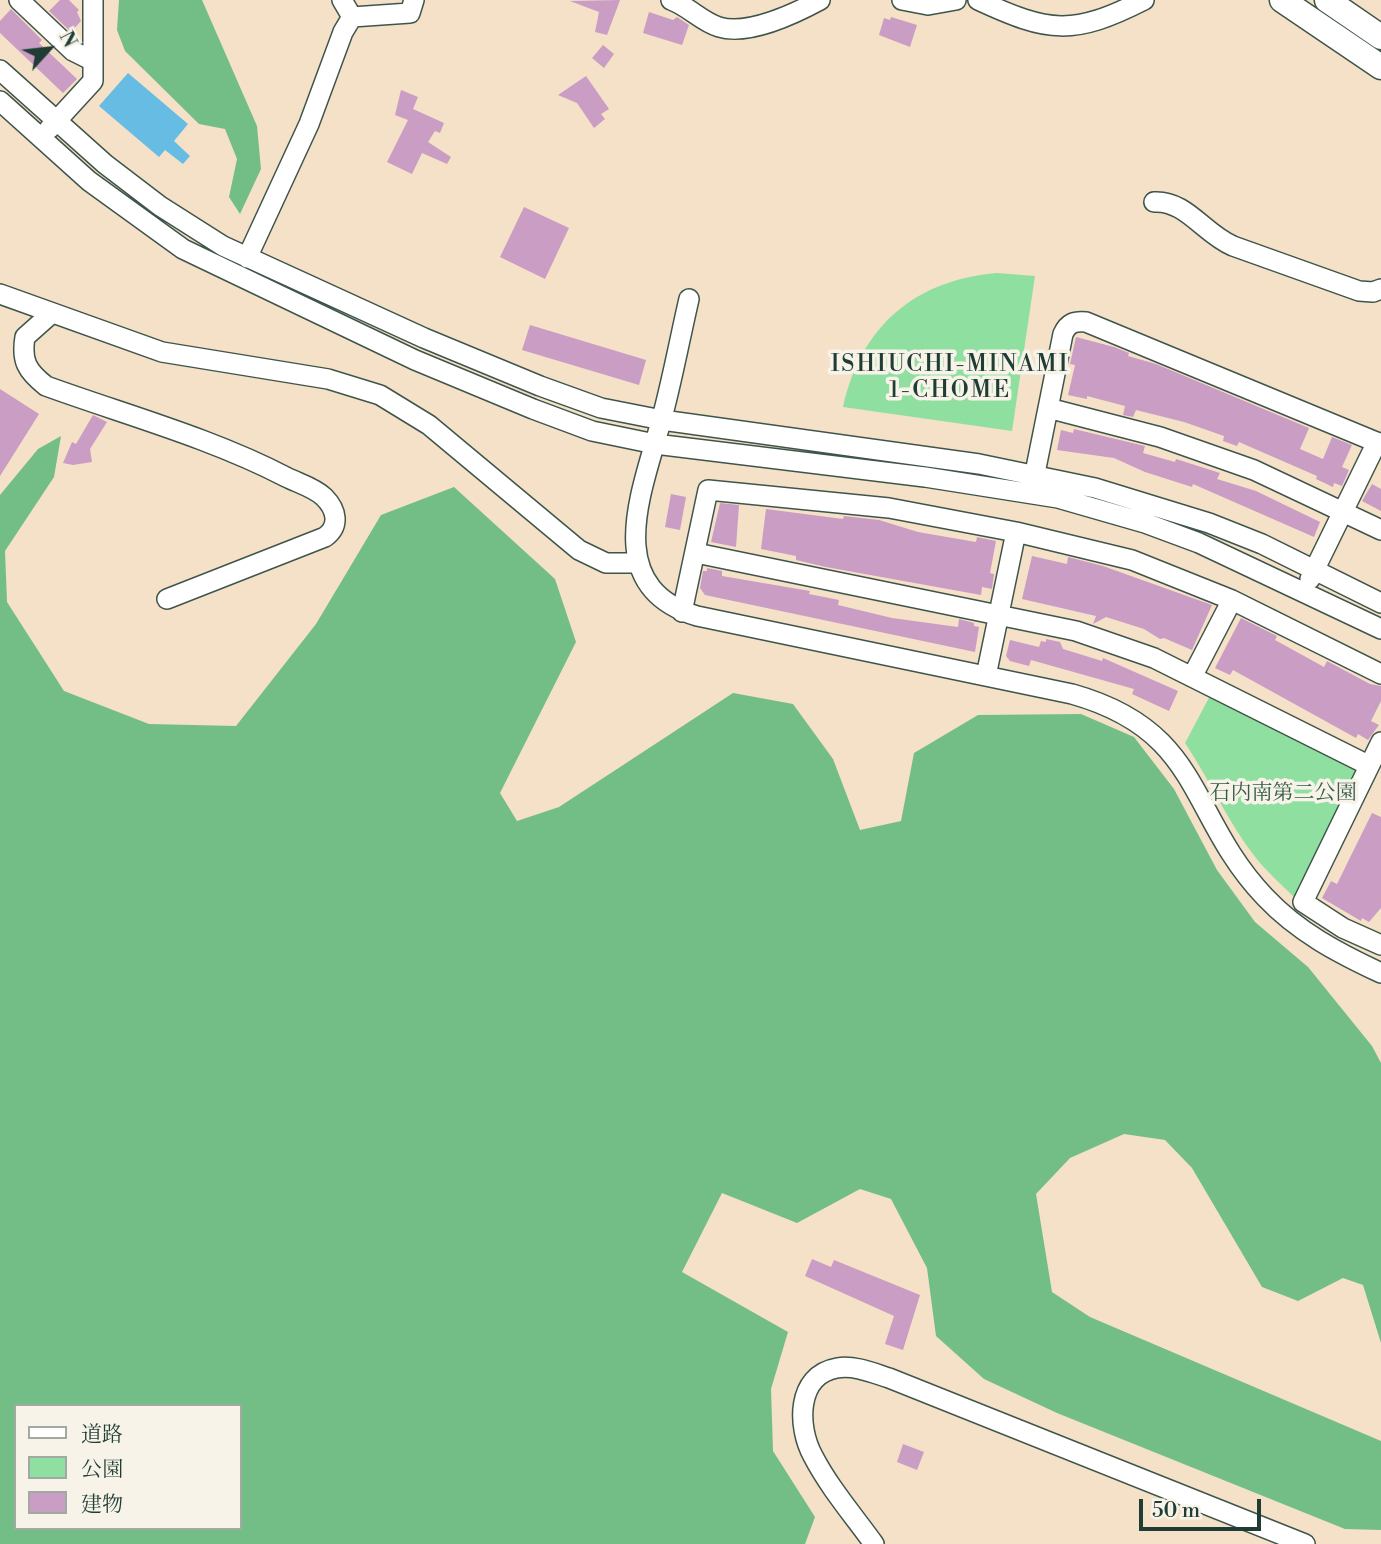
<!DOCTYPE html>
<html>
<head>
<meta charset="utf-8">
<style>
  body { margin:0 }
  #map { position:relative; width:1381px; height:1544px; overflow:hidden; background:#f5e0c8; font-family:"Libre Bodoni","Noto Serif JP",serif }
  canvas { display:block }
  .legend { position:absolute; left:14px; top:1404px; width:228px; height:126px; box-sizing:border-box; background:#f7f3e8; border:2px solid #a1aaa0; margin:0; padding:9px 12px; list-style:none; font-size:21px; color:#1f3d34 }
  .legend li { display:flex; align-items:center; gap:14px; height:35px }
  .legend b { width:35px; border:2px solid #a1aaa0 }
  .north { position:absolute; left:14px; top:14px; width:70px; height:70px; -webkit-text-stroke:5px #f7f3e8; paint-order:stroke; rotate:63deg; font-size:19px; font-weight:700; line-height:28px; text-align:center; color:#1f3d34 }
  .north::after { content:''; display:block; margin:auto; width:24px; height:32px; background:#1f3d34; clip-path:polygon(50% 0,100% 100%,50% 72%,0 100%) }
  .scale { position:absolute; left:1139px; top:1499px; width:122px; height:32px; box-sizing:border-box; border:4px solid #1f3d34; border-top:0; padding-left:9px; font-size:21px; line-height:24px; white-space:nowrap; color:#1f3d34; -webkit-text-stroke:5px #f7f3e8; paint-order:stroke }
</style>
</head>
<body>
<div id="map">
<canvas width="1381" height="1544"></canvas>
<ul class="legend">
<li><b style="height:9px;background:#fff"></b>道路</li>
<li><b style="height:19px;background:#8fe0a0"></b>公園</li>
<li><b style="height:19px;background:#c99dc4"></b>建物</li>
</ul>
<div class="north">N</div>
<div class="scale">50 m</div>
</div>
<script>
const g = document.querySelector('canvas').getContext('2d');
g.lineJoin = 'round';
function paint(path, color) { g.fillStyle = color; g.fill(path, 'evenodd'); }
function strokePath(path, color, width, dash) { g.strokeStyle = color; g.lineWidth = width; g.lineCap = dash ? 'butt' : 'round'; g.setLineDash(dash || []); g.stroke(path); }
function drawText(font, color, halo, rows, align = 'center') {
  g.font = font + ' "Libre Bodoni","Noto Serif JP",serif'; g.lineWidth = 7; g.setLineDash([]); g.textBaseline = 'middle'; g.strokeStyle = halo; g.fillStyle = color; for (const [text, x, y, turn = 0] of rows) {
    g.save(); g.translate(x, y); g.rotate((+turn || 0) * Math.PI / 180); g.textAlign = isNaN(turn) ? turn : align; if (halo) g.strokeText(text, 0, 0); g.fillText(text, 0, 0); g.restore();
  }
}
paint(new Path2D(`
  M997,273L1035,276L1012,431L843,407C861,326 915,280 997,273Z
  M1211,694L1354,767L1357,778L1294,897C1281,884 1267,872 1256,858C1228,823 1210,780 1185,743Z`), '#8fe0a0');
paint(new Path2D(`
  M119,0H202L257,126L261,169L240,214L229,197L237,159L225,129L199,124L125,51L117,30Z
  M61,436L54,477L5,551L7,602L64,691L149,724L236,726L316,624L381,515L454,487L555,579L576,642L500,793L517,821L559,807L733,693L793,704L833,759L860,830L901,821L914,753L978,715L1081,714L1134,737L1174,789L1217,870L1255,922L1308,967L1372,1046L1381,1063V1343L1363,1285L1343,1278L1298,1301L1262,1287L1192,1168L1165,1140L1124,1134L1070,1158L1036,1194L1052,1292L1090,1317L1381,1441V1530L1345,1529L1057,1413L984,1379L936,1336L927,1268L891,1199L860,1189L797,1223L722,1193L682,1272L788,1332L771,1389L773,1451L815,1517L805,1544H0V495L38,449ZM16,1406H240V1528H16Z`), '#73be86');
paint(new Path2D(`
  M128,73L188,124L174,141L190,156L183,164L165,150L159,157L99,106Z`), '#66bce3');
paint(new Path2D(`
  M60,0H69L79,10L77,12L81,21L71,32L49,11Z
  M620,0L607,35L595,32L599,12L570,1Z
  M11,9L42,40L39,43L77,79L63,93L0,33V21Z
  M649,12L673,20L677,17L689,25L682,45L643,33Z
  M891,17L917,25L910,47L879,35L884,18L890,20Z
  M603,45L614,54L604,68L592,58Z
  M586,76L609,109L601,114L605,119L594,128L577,103L558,95Z
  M401,90L418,97L413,109L444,123L440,133L435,131L428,142L451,157L447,164L422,153L412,174L387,162L408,120L395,115Z
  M524,207L569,228L545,279L500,257Z
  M530,325L646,360L639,385L522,350Z
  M1076,337L1114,347L1129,353L1128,356L1156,364L1309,428L1300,449L1323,459L1332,437L1352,445L1342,467L1349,470L1342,486L1334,483L1333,487L1316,479L1317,476L1239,442L1237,446L1223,441L1224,436L1184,422L1136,410L1133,417L1123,415L1125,406L1087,396V399L1068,395L1075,365L1070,364Z
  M0,389L39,414L0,476Z
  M93,415L107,422L90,449L92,462L73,465L63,463L72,442L76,444Z
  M1074,429L1145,446L1143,453L1175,462L1176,459L1220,473L1217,479L1256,491L1320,522L1314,537L1193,484L1192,487L1145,472L1114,458L1057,450L1061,430L1073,433Z
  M1372,484L1381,489V511L1362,501Z
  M671,494L686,497L680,530L665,527Z
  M720,503L739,505L736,547L711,542Z
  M766,509L843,519L844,516L879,520L918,532L976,542L977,537L996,541L990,573L994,574L992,589L982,587L981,595L826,567L796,560V556L761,549Z
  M1032,556L1067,564L1068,557L1103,566L1212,605L1192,650L1164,638L1160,639L1144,629L1106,617L1093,624L1096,616L1022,599Z
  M707,568L722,571V576L810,591L809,594L839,600L838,605L892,618L958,627L959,619L974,623V626L979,627L975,652L705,595L700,588L703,571H707Z
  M1241,618L1277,636L1275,640L1324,667L1327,661L1370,684L1381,686V701L1371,721L1379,725L1368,740L1358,734L1356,738L1233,670L1230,675L1215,668Z
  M1046,639L1060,642L1063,649L1102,661L1103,658L1178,691L1169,711L1132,694L1134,689L1031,660L1029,666L1010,661L1006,656L1010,640L1039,647L1041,641L1046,642Z
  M1372,813L1381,817V908L1369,922L1362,918L1361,921L1322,898L1331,881L1337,884Z
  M812,1259L831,1267L834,1260L920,1295L903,1350L885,1344L894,1316L805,1276Z
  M903,1444L924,1452L917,1470L897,1462Z`), '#c99dc4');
const minor = new Path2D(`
  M19,0L73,51L93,61
  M342,0L352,17
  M671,0C688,6 702,22 719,27C748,36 796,13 820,0
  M902,0L928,5L956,0
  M978,0C1049,33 1073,36 1144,0
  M0,70L105,164L160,206L223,246L424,338L540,386L601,408L662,420L979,464L1095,488L1209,523L1262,544L1381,603
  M0,101L89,181L183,249L415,360L533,409L592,431L655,444L925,477L1058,498L1145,523L1199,543L1381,629
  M49,129L93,81V0
  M1154,202C1186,200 1204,234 1233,246L1359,291L1373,292L1381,289
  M247,258L309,124L343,32L352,17L410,13L414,0
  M0,294L162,352L328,379L380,395L429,425L579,550L606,563H638
  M689,299C680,338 673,376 663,414C645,485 597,586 697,616L1072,694C1204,731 1187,815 1265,897C1298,932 1338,953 1381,973
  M52,313L25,337C21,361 27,371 46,386C126,415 211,438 286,477C298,483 315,488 324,497C337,510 340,526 325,537L167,599
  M1048,408L1160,437L1254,470L1381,530
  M1035,473L1063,334C1068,323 1074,321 1086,322L1381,444
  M696,553L1076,631L1154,658L1368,765
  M1310,579L1377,442
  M682,612L708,490L889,508L1016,532L1132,560L1232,600L1381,674
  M986,676L1016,532
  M1192,677L1232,600
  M1381,742L1303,902L1343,928L1381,945
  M874,1544C853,1515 829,1487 813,1456C797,1427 796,1375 837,1368C855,1365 873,1373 889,1378L1305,1544`);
const major = new Path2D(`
  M1282,0L1381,67
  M1327,0L1381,37`);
strokePath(minor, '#3f554a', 22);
strokePath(major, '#3f554a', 27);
strokePath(minor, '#fff', 19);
strokePath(major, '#fff', 24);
drawText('21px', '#355e4a', '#f7f3e8', [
  ["石内南第二公園",1283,794]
]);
g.letterSpacing = '2px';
drawText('23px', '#1f3d34', '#f7f3e8', [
  ["ISHIUCHI-MINAMI",950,365],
  ["1-CHOME",950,391]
]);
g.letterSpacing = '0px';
</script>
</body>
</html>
